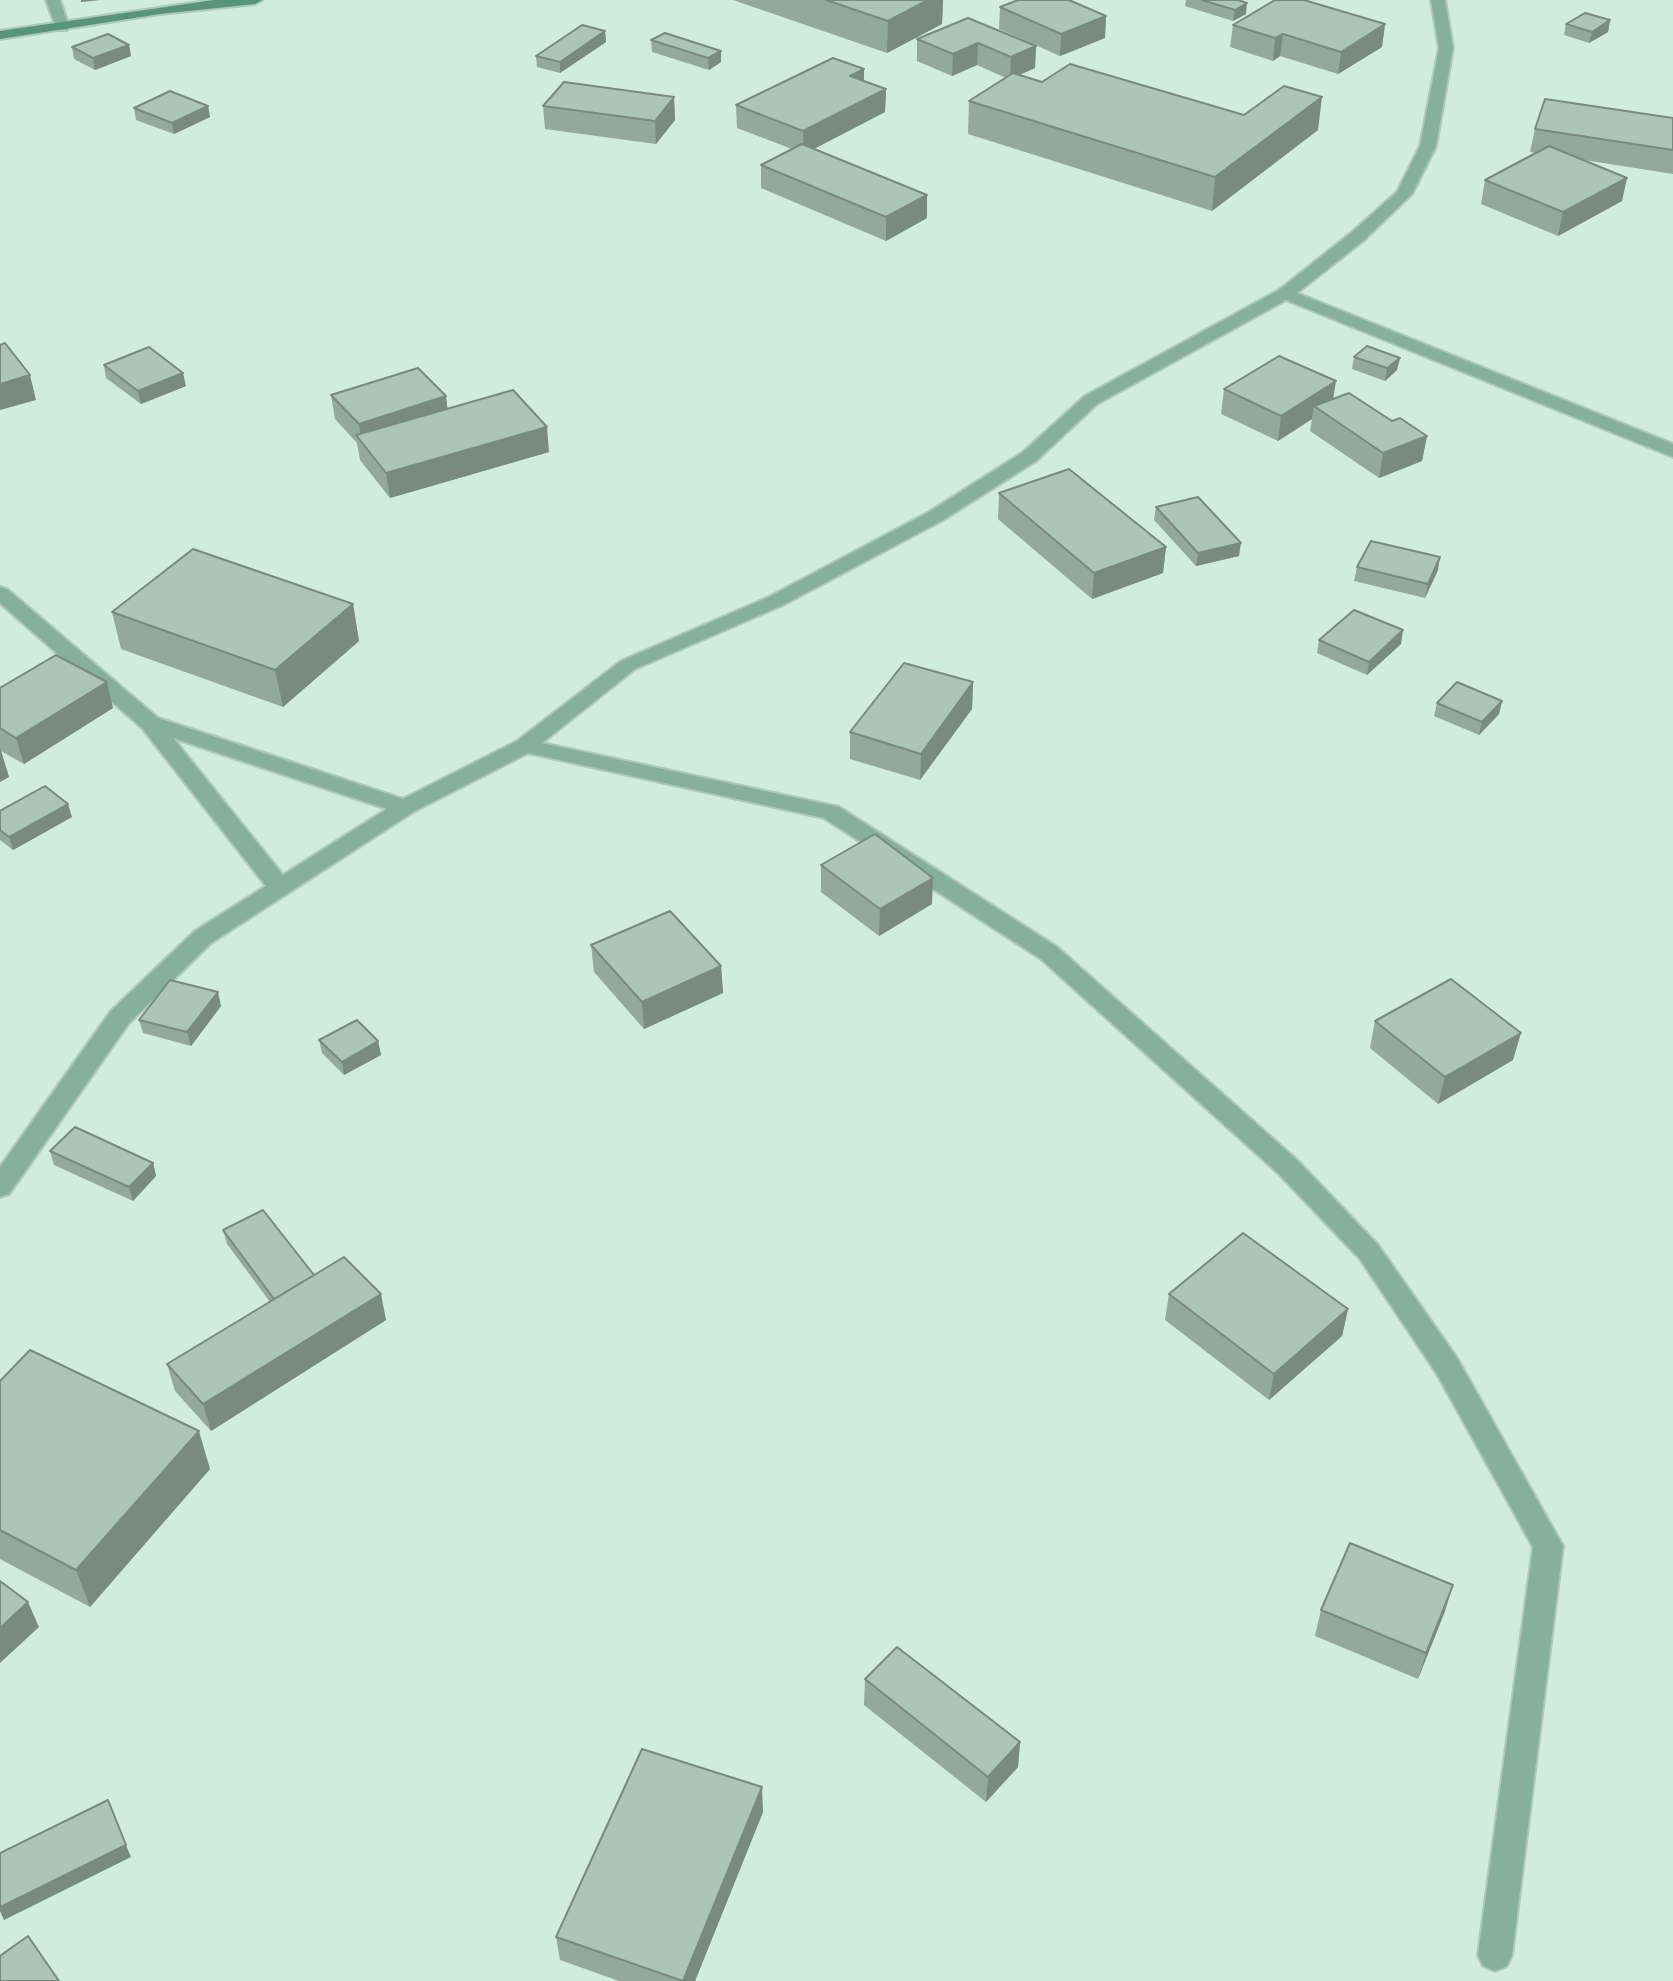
<!DOCTYPE html>
<html>
<head>
<meta charset="utf-8">
<style>
  body { margin:0 }
  canvas { display:block; background:#d0ebdf }
</style>
</head>
<body>
<canvas width="1673" height="1981"></canvas>
<script>
const g = document.querySelector('canvas').getContext('2d');
g.lineJoin = 'round';
function strokePath(path, color, width, dash) { g.strokeStyle = color; g.lineWidth = width; g.lineCap = dash ? 'butt' : 'round'; g.setLineDash(dash || []); g.stroke(path); }
function paint(path, color) { g.fillStyle = color; g.fill(path, 'evenodd'); }
const street = new Path2D(`
  M46,0H60L69,27L67,30H57Z
  M1431,0H1445L1453,48L1436,146L1412,194L1363,241L1297,293L1673,444V457L1286,300L1097,404L1036,461L943,520L783,605L635,669L542,743L839,807L1057,947L1297,1160L1378,1245L1457,1358L1563,1546L1512,1955L1507,1966L1495,1971L1483,1966L1478,1955L1533,1547L1437,1374L1360,1259L1279,1174L1041,959L824,818L528,753L413,812L211,943L129,1023L9,1194L0,1197V1167L111,1011L195,931L266,886L142,728L0,603V587L7,589L158,718L403,799L517,741L621,661L769,597L929,512L1022,453L1085,396L1279,290L1351,233L1397,192L1420,146L1439,48ZM173,738L387,809L283,875Z`);
const secondary = new Path2D(`
  M214,0H262L255,4L160,14L0,39V31Z`);
strokePath(street, '#afc7bc', 4);
strokePath(secondary, '#afc7bc', 4);
paint(street, '#87af9d');
paint(secondary, '#56947b');
paint(new Path2D(`
  M733,0H943L942,24L887,53Z
  M1186,0H1238L1246,14L1233,21L1185,6Z
  M1000,7L1106,16L1105,38L1060,56L999,29Z
  M1610,20L1608,32L1589,43L1564,35L1566,24Z
  M1385,24L1382,47L1338,74L1280,56L1273,61L1230,47L1233,25Z
  M605,31L606,42L560,73L537,67L536,56Z
  M917,39L1036,46L1035,68L1019,75L1042,82L1244,115L1318,130L1212,211L968,134L969,101L1006,78L977,65L952,76L917,61Z
  M651,40L721,51V62L709,70L652,52Z
  M129,45L131,56L95,70L74,59L72,47Z
  M864,81L886,89L885,112L814,149L927,218L886,241L761,188V165L792,149L737,128L736,105Z
  M674,97L675,120L656,144L545,129L543,106Z
  M208,106L210,117L174,134L136,120L134,108Z
  M1673,118V174L1584,160L1622,201L1558,236L1481,204L1485,180L1537,153L1530,152L1535,129Z
  M1354,357L1397,370L1385,381L1352,369Z
  M104,365L186,386L141,404L106,378Z
  M1224,389L1333,399L1392,421L1427,436L1422,461L1379,478L1310,431L1312,419L1278,441L1221,414Z
  M331,395L448,409L549,452L390,498L360,460L357,443L335,419Z
  M999,493L1166,547L1163,573L1092,599L998,519Z
  M1156,507L1239,556L1196,566L1154,520Z
  M1357,567L1438,570L1425,598L1354,581Z
  M353,604L359,641L283,707L121,649L112,612Z
  M1319,640L1401,644L1367,675L1317,653Z
  M973,682L972,709L920,780L850,759V732Z
  M0,688L113,708L24,764L1,751L9,777L0,782Z
  M1502,701L1499,714L1479,735L1434,716L1437,703Z
  M0,811L72,817L13,850L0,840Z
  M821,865L932,904L879,936L821,892Z
  M591,945L721,966L723,993L644,1029L594,972Z
  M221,1006L191,1046L143,1033L139,1020Z
  M1375,1021L1513,1060L1438,1104L1370,1048Z
  M319,1040L378,1041L381,1055L344,1075L322,1053Z
  M50,1151L153,1163L156,1176L133,1201L54,1165Z
  M223,1230L314,1275L386,1320L211,1431L175,1391L167,1364L270,1302L227,1244Z
  M1169,1294L1348,1309L1342,1336L1269,1400L1165,1320Z
  M0,1381L210,1469L90,1607L0,1559Z
  M1321,1610L1445,1611L1418,1679L1315,1636Z
  M865,1679L1020,1742L1018,1767L986,1802L864,1705Z
  M763,1812L695,1981H619L560,1960L556,1937Z`), '#93a99f');
paint(new Path2D(`
  M81,0H101L81,2Z
  M928,0H943L942,24L887,53L888,21Z
  M1247,3L1246,14L1233,21L1235,10Z
  M1106,16L1105,38L1060,56L1061,34Z
  M1610,20L1608,32L1589,43L1592,32Z
  M1385,24L1382,47L1338,74L1341,52Z
  M605,31L606,42L560,73V62Z
  M1283,34L1280,56L1273,61L1275,38Z
  M978,43L977,65L952,76L953,54Z
  M129,45L131,56L95,70L93,58Z
  M1036,46L1035,68L1010,79L1011,57Z
  M721,51V62L709,70L708,58Z
  M864,69V92L850,76Z
  M886,89L885,112L804,154L803,131Z
  M674,97L675,120L656,144L655,121Z
  M1322,97L1318,130L1212,211L1215,177Z
  M208,106L210,117L174,134L172,123Z
  M1627,178L1622,201L1558,236L1563,212Z
  M927,195V218L886,241V217Z
  M1400,358L1397,370L1385,381L1387,368Z
  M183,373L186,386L141,404L138,391Z
  M30,375L36,400L0,410V384Z
  M1336,381L1332,406H1314L1312,419L1278,441L1281,416Z
  M446,396L449,421L361,441L359,424Z
  M547,427L549,452L390,498L386,473Z
  M1427,436L1422,461L1379,478L1383,453Z
  M1241,543L1239,556L1196,566L1198,553Z
  M1166,547L1163,573L1092,599L1094,573Z
  M1440,557L1438,570L1425,598L1428,584Z
  M353,604L359,641L283,707L275,670Z
  M1403,630L1401,644L1367,675L1369,662Z
  M107,682L113,708L24,764L16,738Z
  M973,682L972,709L920,780L921,754Z
  M1502,701L1499,714L1479,735L1482,722Z
  M0,748L9,777L0,782Z
  M68,804L72,817L13,850L9,837Z
  M933,878L932,904L879,936L880,909Z
  M721,966L723,993L644,1029L642,1002Z
  M218,992L221,1006L191,1046L187,1032Z
  M1521,1033L1513,1060L1438,1104L1445,1077Z
  M378,1041L381,1055L344,1075L342,1062Z
  M153,1163L156,1176L133,1201L129,1187Z
  M381,1294L386,1320L211,1431L203,1404Z
  M1348,1309L1342,1336L1269,1400L1274,1374Z
  M199,1431L210,1469L90,1607L76,1570Z
  M1453,1585L1445,1611L1418,1679L1426,1653Z
  M28,1602L39,1627L0,1663V1628Z
  M1020,1742L1018,1767L986,1802L988,1777Z
  M762,1787L763,1812L695,1981H683Z
  M126,1845L131,1857L4,1920L0,1911V1907Z`), '#788a82');
const building = new Path2D(`
  M826,0H928L888,21Z
  M1018,0H1069L1106,16L1061,34L1000,7Z
  M1202,0H1238L1247,3L1235,10Z
  M1275,0H1304L1385,24L1341,52L1283,34L1275,38L1233,25Z
  M1585,13L1610,20L1592,32L1566,24Z
  M968,18L1036,46L1011,57L978,43L953,54L917,39Z
  M582,25L605,31L560,62L536,56Z
  M665,33L721,51L708,58L651,40Z
  M108,34L129,45L93,58L72,47Z
  M833,58L864,69L850,76L886,89L803,131L736,105Z
  M1070,64L1244,115L1284,86L1322,97L1215,177L969,101L1013,73L1042,82Z
  M564,82L674,97L655,121L543,106Z
  M170,91L208,106L172,123L134,108Z
  M1545,99L1673,118V150L1535,129Z
  M802,144L927,195L886,217L761,165Z
  M1549,146L1627,178L1563,212L1485,180Z
  M5,343L30,375L0,384V345Z
  M1367,346L1400,358L1387,368L1354,357Z
  M149,347L183,373L138,391L104,365Z
  M1279,356L1336,381L1281,416L1224,389Z
  M418,368L446,396L359,424L331,395Z
  M513,390L547,427L386,473L356,435Z
  M1349,393L1392,421L1400,418L1427,436L1383,453L1314,406Z
  M1069,469L1166,547L1094,573L999,493Z
  M1198,497L1241,543L1198,553L1156,507Z
  M1371,541L1440,557L1428,584L1357,567Z
  M193,549L353,604L275,670L112,612Z
  M1354,610L1403,630L1369,662L1319,640Z
  M56,655L107,682L16,738L0,728V688Z
  M904,663L973,682L921,754L850,732Z
  M1457,682L1502,701L1482,722L1437,703Z
  M45,786L68,804L9,837L0,830V811Z
  M875,834L933,878L880,909L821,865Z
  M670,911L721,966L642,1002L591,945Z
  M1451,979L1521,1033L1445,1077L1375,1021Z
  M170,980L218,992L187,1032L139,1020Z
  M357,1020L378,1041L342,1062L319,1040Z
  M75,1127L153,1163L129,1187L50,1151Z
  M263,1210L314,1275L274,1299L223,1230Z
  M1243,1233L1348,1309L1274,1374L1169,1294Z
  M344,1257L381,1294L203,1404L167,1364Z
  M30,1350L199,1431L76,1570L0,1530V1381Z
  M1350,1543L1453,1585L1426,1653L1321,1610Z
  M0,1581L28,1602L0,1628Z
  M897,1647L1020,1742L988,1777L865,1679Z
  M642,1749L762,1787L683,1981L556,1937Z
  M108,1800L126,1845L0,1907V1853Z
  M28,1936L59,1981H0V1956Z`);
paint(building, '#abc5b9');
strokePath(building, '#788a82', 2);
</script>
</body>
</html>
